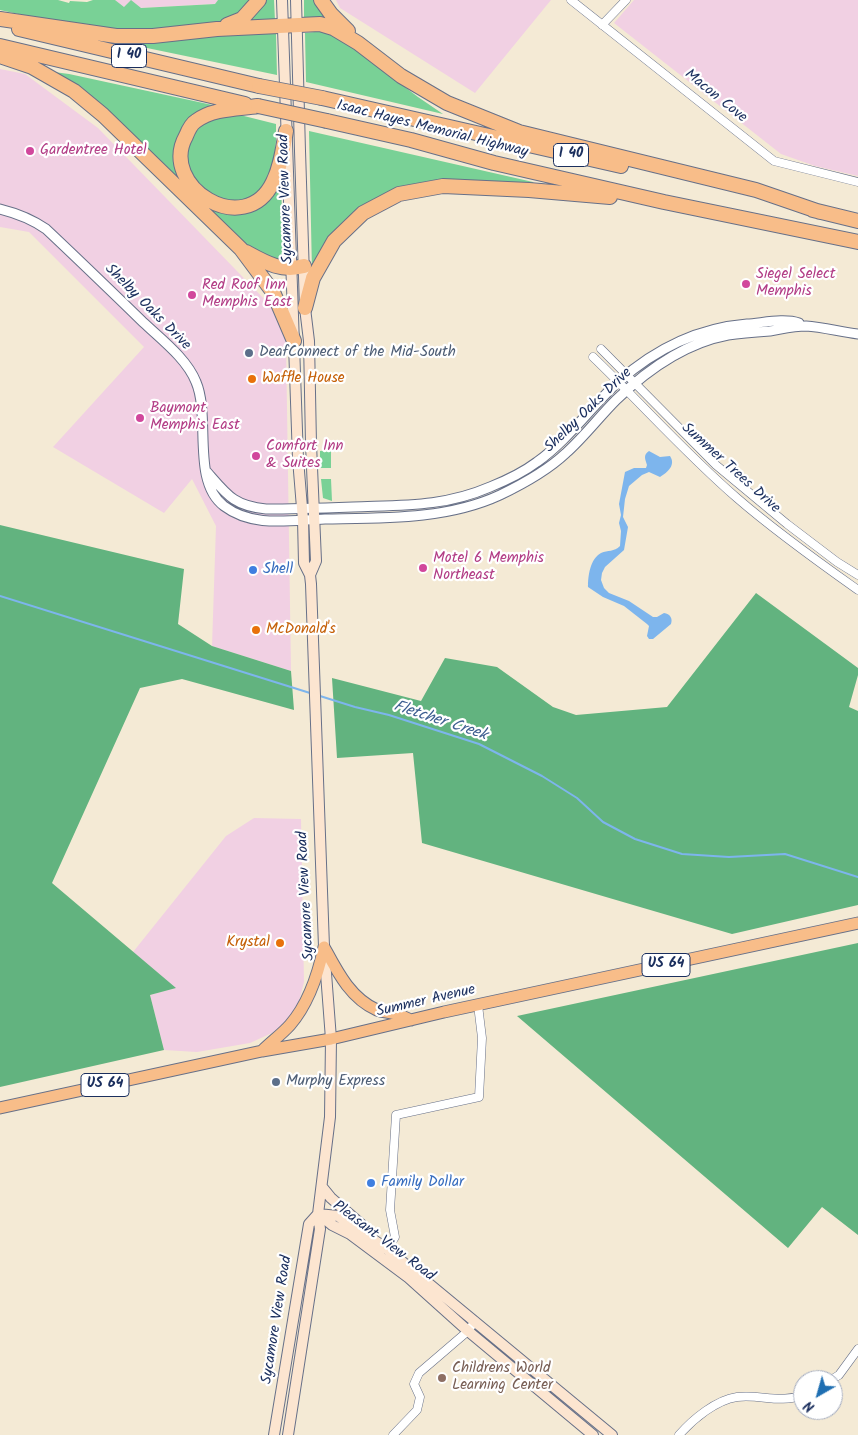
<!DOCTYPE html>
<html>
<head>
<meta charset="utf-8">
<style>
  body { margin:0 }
  #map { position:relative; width:858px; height:1435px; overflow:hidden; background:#f4ead5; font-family:Kalam,sans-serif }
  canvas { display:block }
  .north { position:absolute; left:793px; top:1370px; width:50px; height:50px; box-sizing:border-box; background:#fff; border:1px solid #a4acbf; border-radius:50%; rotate:218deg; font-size:14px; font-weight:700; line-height:20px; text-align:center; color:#1b2f5e }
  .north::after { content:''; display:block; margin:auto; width:18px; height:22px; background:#1f6fb2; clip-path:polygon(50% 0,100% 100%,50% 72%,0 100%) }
</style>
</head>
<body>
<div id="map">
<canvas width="858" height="1435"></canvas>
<div class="north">N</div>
</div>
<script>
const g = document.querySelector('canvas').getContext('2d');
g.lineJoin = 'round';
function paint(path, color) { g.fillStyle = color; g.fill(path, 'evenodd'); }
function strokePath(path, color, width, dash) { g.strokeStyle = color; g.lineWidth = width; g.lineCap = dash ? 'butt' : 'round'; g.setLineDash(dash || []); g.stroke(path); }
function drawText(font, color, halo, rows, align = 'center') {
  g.font = font + ' Kalam,sans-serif'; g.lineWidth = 4.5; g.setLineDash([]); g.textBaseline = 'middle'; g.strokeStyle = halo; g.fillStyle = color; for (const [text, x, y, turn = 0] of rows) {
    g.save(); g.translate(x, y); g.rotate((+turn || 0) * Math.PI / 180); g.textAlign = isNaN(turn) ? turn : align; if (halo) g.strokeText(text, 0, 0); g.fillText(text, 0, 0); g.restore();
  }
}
paint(new Path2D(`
  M115,0H218L215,4L140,8H124Z
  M336,0H551L475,93L340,8Z
  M634,0H858V176L815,166L781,154L614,23Z
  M0,69L25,74L98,128L270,305L286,342L291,671L212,646L216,526L192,479L164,513L53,447L144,347L29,232L0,227Z
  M254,818L301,819L304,982L299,1001L288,1019L274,1032L250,1043L197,1052L164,1050L150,995L175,988L133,952L226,836Z`), '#f1d0e3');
paint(new Path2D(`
  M0,0H58L69,3L70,1L87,2L93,0H115L124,7L131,0L141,8L215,4L218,0H256L229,21L198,27L117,32L64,24L0,10Z
  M263,0H274L275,21L241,25Z
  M304,0H317L331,19L304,20Z
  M262,29L272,31L276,34L277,75L123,43Z
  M324,31L333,34L351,46L418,97L443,114L306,82L305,33Z
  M54,72L69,74L217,106L187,122L177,137L175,158L222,212L277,184L281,186L284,261L280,264L243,246Z
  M223,114L240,115L276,124V141L274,166L263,192L232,205L205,194L187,170V140L194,128Z
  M309,131L533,182L534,184L497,182L389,193L312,272Z
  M331,450V468H320V451Z
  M321,479H331L332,501L323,498Z`), '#79d196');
paint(new Path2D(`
  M0,525L184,569L178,624L212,646L291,671L294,710L182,679L140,688L52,883L176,988L150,995L164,1050L0,1087Z
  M756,593L858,668V675L849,707L858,711V905L732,934L422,843L413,753L337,758L332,678L421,701L445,658L497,667L553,707L576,715L667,707Z
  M858,943V1235L822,1207L788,1248L517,1016Z`), '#62b37f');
paint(new Path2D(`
  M649,451L660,457L670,456C676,465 668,472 660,477L649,472L642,475L629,486L625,499L623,517L628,527L624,550L605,567L602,573L601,580L604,588L609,593L629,601L653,617H657L664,613C670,614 673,618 671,624L653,639H649L647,636L649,626L647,624L624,606L603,597L588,587C588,576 590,559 601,553C608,550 614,552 620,546L621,531L619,523L621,515L619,504L625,472L634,468H646L647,465C645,459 643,455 649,451Z`), '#7db5ed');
strokePath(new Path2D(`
  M0,596L310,693
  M320,696L355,707L389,715L479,744L542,776L577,798L603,822L635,839L682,854L729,857L785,854L858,877`), '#7db5ed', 2);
const minor = new Path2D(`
  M571,0L774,161L858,182
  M602,25L626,0
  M601,349L716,465L787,524L837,562L858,575
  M593,357C642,404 686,454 737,498C775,531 817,561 858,590
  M387,1249L395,1237L390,1210L396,1115L479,1097L482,1038L478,1005
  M831,1380L839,1375L858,1349
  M393,1435L417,1410L420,1397L414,1384L419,1373L468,1331L475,1321
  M679,1435C693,1419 716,1400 737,1397C761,1394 779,1404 803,1395`);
const tertiary = new Path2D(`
  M0,209C16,213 32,219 46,229C79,260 112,292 144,323C162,340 187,359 196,382C211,417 191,481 224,506C253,528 290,520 325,519C383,518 446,520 500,495C523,484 547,471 566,453C584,437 599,417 616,400C647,370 685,343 728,335C742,333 756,332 770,331C782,329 794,326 806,326C823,327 841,332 858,334
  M207,472C227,495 234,506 266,509C295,509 324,508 353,507C402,505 444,507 490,487C505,481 525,471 537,462C568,440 590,408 618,382C654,350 698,328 747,324C763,323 784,318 799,323`);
const secondary = new Path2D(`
  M282,0L298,459L303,520L304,563L310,575L311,584L324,947L331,1039L330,1117L318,1214L320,1229L288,1435
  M296,0L300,151L305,308L309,341L311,444L316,561L310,575
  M322,1187L331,1198L362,1225
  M318,1214L338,1216L387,1249L612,1435
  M319,1214L332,1225L350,1234L409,1278L468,1331L593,1435
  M274,1435L309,1224L318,1214`);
const primary = new Path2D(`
  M324,947C337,971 350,998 377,1010C383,1012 390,1012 396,1014C401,1015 406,1018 411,1020
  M262,1051C271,1042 282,1034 290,1025C309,1003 318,975 324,947
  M0,1108L262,1051L331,1039L444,1012L858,923`);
const motorway = new Path2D(`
  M321,0L331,14L348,31
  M0,19L116,36H153L217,29L320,24L333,28L358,43L401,76L447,103L519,132L756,190L820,212
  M227,25L242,19L259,0
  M19,29L259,86
  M0,46L245,104
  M0,56L32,67L74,91L103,115L241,249L273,292L294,341
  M322,98L621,166
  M258,106C238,109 213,108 196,121C191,124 188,131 186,136C158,186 245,241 273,182C281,166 283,148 286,131
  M327,121L411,140L494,163L664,202L858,242
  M813,210L858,221
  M246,252C266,263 281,272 304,266
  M305,308L313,278L334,241L363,213L399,194L443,186L529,190L610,197`);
strokePath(minor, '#677088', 9);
strokePath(tertiary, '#677088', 11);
strokePath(secondary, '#677088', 12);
strokePath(primary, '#677088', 13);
strokePath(motorway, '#677088', 16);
strokePath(minor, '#fff', 8);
strokePath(tertiary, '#fff', 9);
strokePath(secondary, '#fce5d0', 10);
strokePath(primary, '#f8bd89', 11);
strokePath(motorway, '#f8bd89', 14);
const motorwayBridge = new Path2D(`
  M259,86L322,98
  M258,106L327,121`);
strokePath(motorwayBridge, '#677088', 16, []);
strokePath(motorwayBridge, '#f8bd89', 14);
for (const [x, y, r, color] of [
  [30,151,5,"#d1479c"],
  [746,284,5,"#d1479c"],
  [192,295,5,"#d1479c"],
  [249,353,5,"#5c6f8a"],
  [252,379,5,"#e8710a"],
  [140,418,5,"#d1479c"],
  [256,456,5,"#d1479c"],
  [423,568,5,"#d1479c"],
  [253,570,5,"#3f7fe0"],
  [256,630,5,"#e8710a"],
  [280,943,5,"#e8710a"],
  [276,1082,5,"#5c6f8a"],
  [371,1183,5,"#3f7fe0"],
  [442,1378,5,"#8d6e63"]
]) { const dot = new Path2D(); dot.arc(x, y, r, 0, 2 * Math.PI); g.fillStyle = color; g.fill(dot); strokePath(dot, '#fff', 2); }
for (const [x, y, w] of [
  [129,56,35],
  [571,155,35],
  [666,965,48],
  [105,1085,48]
]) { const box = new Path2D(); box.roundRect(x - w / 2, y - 11.5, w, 23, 4); g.fillStyle = '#fff'; g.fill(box); strokePath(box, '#1b2f5e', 1); }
drawText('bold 14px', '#1b2f5e', null, [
  ["I 40",129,56],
  ["I 40",571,155],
  ["US 64",666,965],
  ["US 64",105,1085]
]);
drawText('15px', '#1b2f5e', '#fff', [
  ["Macon Cove",715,97,39],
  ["Isaac Hayes Memorial Highway",432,130,14],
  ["Sycamore View Road",287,199,-92],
  ["Shelby Oaks Drive",147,308,45],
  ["Shelby Oaks Drive",589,411,-44],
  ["Summer Trees Drive",730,469,42],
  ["Sycamore View Road",307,896,-93],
  ["Summer Avenue",426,1002,-13],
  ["Pleasant View Road",383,1242,37],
  ["Sycamore View Road",278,1320,-81]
]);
drawText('15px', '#b23c85', '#fff', [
  ["Gardentree Hotel",40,151],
  ["Siegel Select",756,275],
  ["Memphis",756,292],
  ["Red Roof Inn",202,286],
  ["Memphis East",202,303],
  ["Baymont",150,409],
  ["Memphis East",150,426],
  ["Comfort Inn",266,447],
  ["& Suites",266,464],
  ["Motel 6 Memphis",433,559],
  ["Northeast",433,576]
], 'left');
drawText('15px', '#4e5e75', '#fff', [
  ["DeafConnect of the Mid-South",259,353],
  ["Murphy Express",286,1082]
], 'left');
drawText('15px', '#c56008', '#fff', [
  ["Waffle House",262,379],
  ["McDonald's",266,630],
  ["Krystal",270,943,"right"]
], 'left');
drawText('15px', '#366cbe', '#fff', [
  ["Shell",263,570],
  ["Family Dollar",381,1183]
], 'left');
drawText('15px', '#785e54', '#fff', [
  ["Childrens World",452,1369],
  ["Learning Center",452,1386]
], 'left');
drawText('italic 16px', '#3d5e90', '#fff', [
  ["Fletcher Creek",440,722,18]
]);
</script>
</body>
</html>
